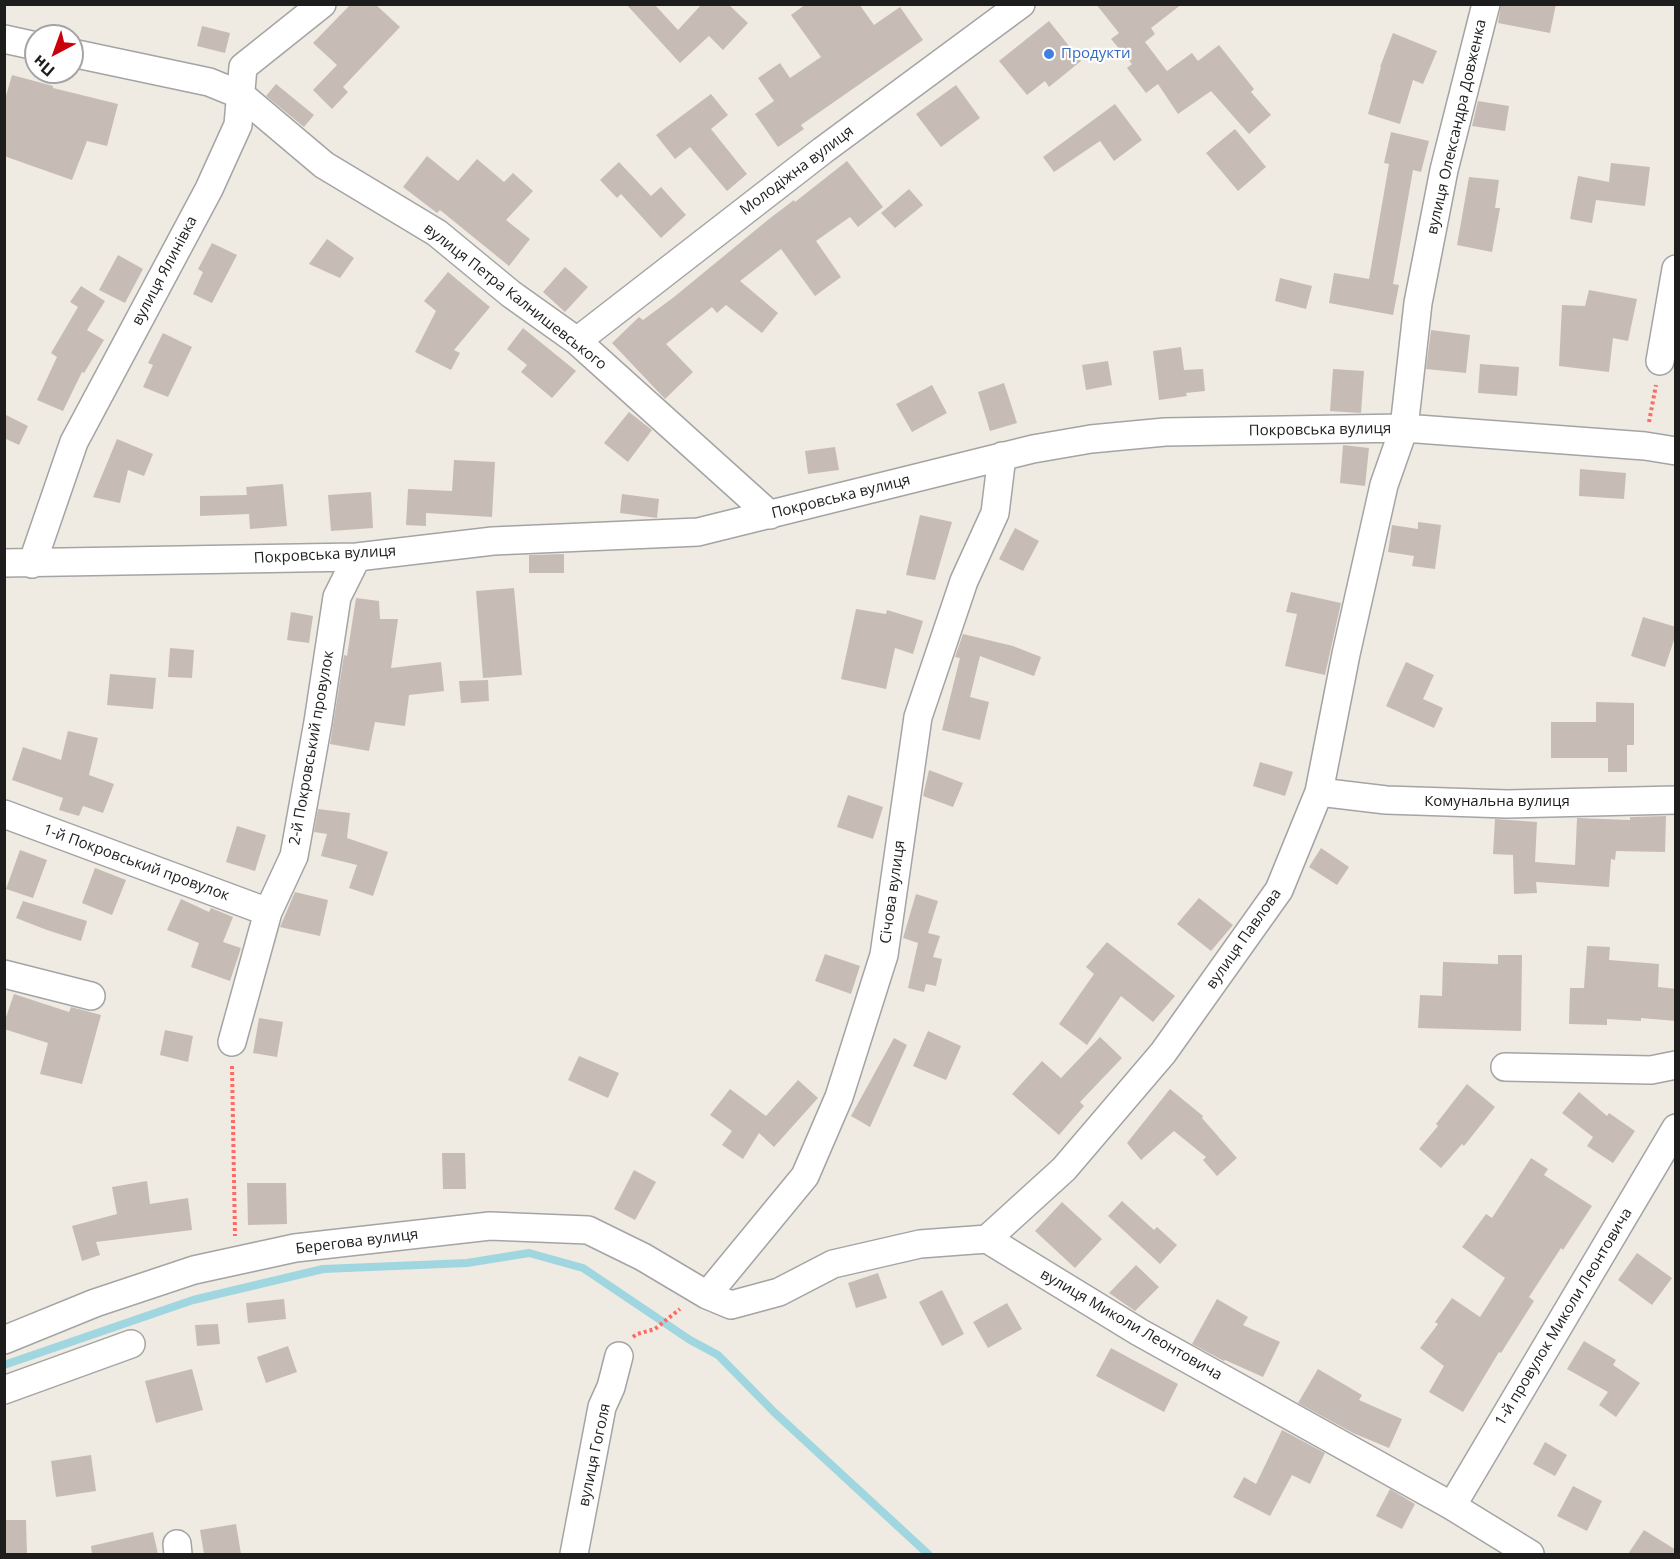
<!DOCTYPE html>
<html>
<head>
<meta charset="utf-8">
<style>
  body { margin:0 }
  #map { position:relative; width:1680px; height:1559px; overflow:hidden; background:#efeae2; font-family:"Open Sans",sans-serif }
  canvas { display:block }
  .frame { position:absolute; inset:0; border:6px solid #1d1d1d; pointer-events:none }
  .north { position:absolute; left:24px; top:24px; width:60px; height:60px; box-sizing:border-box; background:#fff; border:2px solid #a5a5a5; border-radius:50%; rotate:221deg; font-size:16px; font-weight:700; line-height:24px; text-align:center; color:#1d1d1d }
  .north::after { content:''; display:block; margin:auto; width:21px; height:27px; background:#cb000d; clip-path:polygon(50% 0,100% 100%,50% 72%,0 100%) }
</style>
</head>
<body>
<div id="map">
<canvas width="1680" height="1559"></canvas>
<div class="frame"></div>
<div class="north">Пн</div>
</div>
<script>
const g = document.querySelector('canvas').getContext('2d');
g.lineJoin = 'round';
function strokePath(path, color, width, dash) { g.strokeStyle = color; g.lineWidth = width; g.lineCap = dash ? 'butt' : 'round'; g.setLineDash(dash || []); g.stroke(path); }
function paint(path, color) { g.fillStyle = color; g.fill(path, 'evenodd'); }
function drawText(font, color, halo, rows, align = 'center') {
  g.font = font + ' "Open Sans",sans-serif'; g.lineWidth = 4.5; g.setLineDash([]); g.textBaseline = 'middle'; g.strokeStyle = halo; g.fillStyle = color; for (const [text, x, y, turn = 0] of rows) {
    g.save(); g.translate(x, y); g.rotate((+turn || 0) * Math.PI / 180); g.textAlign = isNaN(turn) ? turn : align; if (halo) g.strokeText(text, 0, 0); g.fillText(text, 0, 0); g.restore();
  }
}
strokePath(new Path2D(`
  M4,1365L193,1300L323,1269L467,1263L529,1253L583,1268L690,1340L718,1355L774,1412L928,1554`), '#9fd6e0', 8);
paint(new Path2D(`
  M351,4H375L400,27L343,87L348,92L332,109L313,90L337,65L313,43Z
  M626,4H654L678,30L702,4H728L748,23L723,50L709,36L680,63Z
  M806,4H859L874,25L900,7L923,40L801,125L804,129L778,147L755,114L774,101L758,78L780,63L790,78L821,57L791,15Z
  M1096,4H1182L1151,28L1155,34L1145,42L1167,71L1192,53L1198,61L1219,45L1254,89L1251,92L1271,115L1249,134L1211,91L1178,114L1158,84L1146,93L1127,68L1132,64L1111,39L1119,33Z
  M1556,4L1550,33L1498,23L1501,4Z
  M1049,21L1081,61L1049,87L1045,81L1027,95L999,61Z
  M202,26L230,33L225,53L197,46Z
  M1393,33L1437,51L1423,84L1413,80L1400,124L1368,114L1381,67H1380Z
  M12,75L53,86V88L118,104L107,146L87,141L72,180L4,156V103Z
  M276,84L314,115L304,127L266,96Z
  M956,85L980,118L941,147L916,114Z
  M711,94L728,115L711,129L747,174L727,191L690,147L675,159L656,135Z
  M1478,101L1509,106L1505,131L1472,126Z
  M1115,104L1142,140L1114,161L1100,141L1054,172L1043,157Z
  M1235,129L1266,167L1238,191L1206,153Z
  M1391,132L1429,141L1421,172L1413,170L1393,284L1399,285L1393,315L1329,303L1334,273L1369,279L1389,164L1384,163Z
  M427,156L458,181L477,159L504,182L513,173L533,191L506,220L530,239L509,266L440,210L437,213L403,187Z
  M847,161L883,207L858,227L850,217L816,241L841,277L815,296L781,249L740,281L778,313L762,333L726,305L717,313L712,307L666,344L693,372L665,399L612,343L639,317L643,320L674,297L769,219L794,200L795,202Z
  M619,162L651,196L661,187L686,215L661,238L621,194L617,198L600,180Z
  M1611,163L1650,167L1645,206L1596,200L1592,223L1570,219L1578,176L1609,182Z
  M1469,177L1499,180L1495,208H1500L1492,252L1457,245Z
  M909,189L923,205L895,228L881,213Z
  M327,239L354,258L340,278L309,264Z
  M212,243L237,255L212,303L193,294L203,272L198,269Z
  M118,255L143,269L125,303L99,290Z
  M565,267L588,287L565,312L543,292Z
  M448,272L490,307L454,350L460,353L451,370L415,352L436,311L424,301Z
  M1280,278L1312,286L1306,309L1275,301Z
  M81,286L105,301L87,330L104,340L84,373L82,372L63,411L37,400L57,357L51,353L78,307L70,302Z
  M1589,290L1637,299L1628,341L1613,338L1609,372L1559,366L1562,305L1585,306Z
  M523,328L576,371L552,398L521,372L527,365L507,349Z
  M1431,330L1470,335L1466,373L1426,369Z
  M163,333L192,347L168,397L143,387L153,365L148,363Z
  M1181,347L1184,370L1203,369L1205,391L1186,393L1187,396L1159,400L1153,351Z
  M1108,361L1112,385L1086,390L1082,365Z
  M1480,364L1519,367L1517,396L1478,393Z
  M1333,369L1364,371L1361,413L1330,411Z
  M1004,383L1017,423L990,431L978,392Z
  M932,385L947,413L912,432L896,404Z
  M629,412L652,430L628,462L604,443Z
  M4,414L28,426L19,445L4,438Z
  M117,439L153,454L144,476L128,470L120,503L93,497Z
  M1343,445L1369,448L1365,486L1340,483Z
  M835,447L839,470L808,474L805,451Z
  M454,460L495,462L492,517L426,513V526L406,525L408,489L452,491Z
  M1580,469L1626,473L1624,499L1579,496Z
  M283,484L287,526L250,529L249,514L200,516V496L247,495L246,487Z
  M371,492L373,528L331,531L328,495Z
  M622,494L659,499L657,518L620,513Z
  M920,515L952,522L935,580L906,575Z
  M1418,522L1441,525L1435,569L1412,566L1414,556L1388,552L1392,525L1418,529Z
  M1015,528L1039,541L1023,571L999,559Z
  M564,554V573H529V555Z
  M514,588L522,675L483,678L476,591Z
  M1291,592L1341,603L1325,675L1285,666L1297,614L1286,612Z
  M356,598L379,601L380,619H398L391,668L441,662L444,691L409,695L405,726L375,722L369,751L330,744L344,655L347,656Z
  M856,609L886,614L887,610L923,621L913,654L895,648L886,689L841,679Z
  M291,612L313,616L309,643L287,640Z
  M1643,617L1676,627V634L1665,667L1631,656Z
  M963,634L1013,646L1041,657L1034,676L980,656L970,697L989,702L980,740L942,730L960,658L955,657Z
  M170,648L194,650L192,678L168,677Z
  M1406,662L1434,675L1423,699L1443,708L1434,728L1386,706Z
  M110,674L156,678L153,709L107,705Z
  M488,680L489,701L461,703L459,681Z
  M1596,702L1634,703V745H1627V772H1608V758H1551V722H1596Z
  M68,731L98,738L89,775L114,784L103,813L83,806L79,816L59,810L63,798L12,780L23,747L61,760Z
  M1260,762L1293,772L1285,796L1253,786Z
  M929,770L963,783L953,807L923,796Z
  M848,795L883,807L873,839L837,827Z
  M318,809L350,813L347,838L388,852L373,896L349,888L357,865L321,856L327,834L314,832Z
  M1666,816L1665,852L1616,851L1615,860L1611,859L1609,887L1536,882L1537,893L1514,894L1513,855L1493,854L1495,819L1537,822L1535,862L1575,865L1577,818L1630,820V817Z
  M237,826L266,835L255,871L226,862Z
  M1321,848L1349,867L1337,885L1309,867Z
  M20,850L47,860L33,898L6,889Z
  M95,868L126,880L112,915L82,903Z
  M295,892L328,900L320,936L280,927Z
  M916,894L938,901L928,933L940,936L933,957L942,959L936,986L926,984L924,992L908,988L918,943L903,938Z
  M1199,898L1233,925L1211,951L1177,924Z
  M181,899L209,912L211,908L233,917L223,942L241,948L230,981L191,967L199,943L167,930Z
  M23,901L87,921L81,941L47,930L16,918Z
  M1107,942L1175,996L1153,1022L1121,996L1087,1045L1059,1024L1094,974L1086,967Z
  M1587,946L1610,947L1609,960L1659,964L1658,987L1676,989V1021L1641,1018V1021L1607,1019V1025L1569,1024L1570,988H1584Z
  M825,954L860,966L851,994L815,981Z
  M1498,955H1522L1521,1031L1418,1028L1420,995L1442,996L1443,962L1498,964Z
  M14,994L69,1012L71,1007L101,1015L82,1084L40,1074L48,1043L4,1029V1023Z
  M259,1018L283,1022L277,1057L253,1053Z
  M165,1030L193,1036L188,1062L160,1055Z
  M928,1031L961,1046L946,1080L913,1066Z
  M1100,1037L1122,1058L1080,1102L1084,1106L1059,1135L1012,1094L1042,1061L1061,1078Z
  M894,1038L907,1045L870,1127L851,1116Z
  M579,1056L619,1073L608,1098L568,1080Z
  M798,1080L818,1098L774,1147L759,1133L743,1159L722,1145L732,1131L710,1115L730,1089L766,1116Z
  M1467,1084L1495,1107L1464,1146L1462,1144L1441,1168L1419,1149L1438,1126L1436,1124Z
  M1170,1089L1203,1116L1202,1118L1237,1158L1217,1176L1203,1160L1206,1157L1174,1131L1141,1160L1127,1143Z
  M1579,1092L1607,1116L1609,1113L1635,1131L1613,1163L1587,1146L1593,1137L1562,1113Z
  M442,1153H465L466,1189H443Z
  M1531,1158L1548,1169L1544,1175L1592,1206L1563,1250L1561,1248L1529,1297L1534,1301L1501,1353L1499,1352L1463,1412L1429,1392L1444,1366L1420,1348L1438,1324L1435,1322L1452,1298L1480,1317L1505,1278L1462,1247L1486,1214L1492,1218Z
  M634,1170L656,1182L635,1220L614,1209Z
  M147,1181L150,1204L188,1198L192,1230L96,1242L100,1255L82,1261L72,1226L117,1214L112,1187Z
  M247,1183H286L287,1224L248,1225Z
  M1122,1201L1154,1230L1157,1227L1177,1245L1160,1264L1108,1216Z
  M1062,1202L1102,1239L1075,1268L1035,1231Z
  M1637,1253L1672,1278L1652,1305L1618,1280Z
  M1136,1265L1159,1287L1135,1311L1109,1293Z
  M878,1273L887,1298L856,1308L848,1283Z
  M942,1290L964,1334L942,1346L919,1302Z
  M284,1299L286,1319L248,1323L246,1303Z
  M1217,1299L1248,1317L1243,1325L1280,1342L1263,1377L1225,1360L1224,1361L1192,1344Z
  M1007,1303L1022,1329L988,1348L973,1322Z
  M218,1324L220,1344L197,1346L195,1325Z
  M1584,1341L1616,1360L1613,1365L1640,1383L1616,1417L1599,1405L1608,1392L1567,1369Z
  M288,1346L297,1372L266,1383L257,1357Z
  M1111,1348L1178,1384L1164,1412L1096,1376Z
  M192,1369L203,1410L156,1423L145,1381Z
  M1318,1369L1362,1395L1359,1400L1402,1419L1389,1448L1353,1433L1298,1403Z
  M1282,1430L1325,1453L1310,1484L1292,1475L1270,1516L1233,1497L1244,1477L1256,1484Z
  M1545,1442L1567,1455L1555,1476L1533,1464Z
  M91,1455L96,1491L56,1497L51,1461Z
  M1573,1486L1602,1501L1587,1531L1557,1516Z
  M1390,1489L1415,1504L1402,1529L1376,1516Z
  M4,1520H26L27,1554H4Z
  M236,1524L241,1554H204L200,1530Z
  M1644,1530L1676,1550V1554H1628Z
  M153,1532L158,1554H92L91,1546Z`), '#c7bcb5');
const street = new Path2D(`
  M4,39L36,46
  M72,53L209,82L241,95L324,165L437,233L511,294L577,341L770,515
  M577,341L822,151L1021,4
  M1660,361L1676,269
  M4,563L357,557L493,541L698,532L1033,449L1091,439L1165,432L1404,428L1645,446L1676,451
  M32,564L74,442L209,189L238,125L243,67L322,4
  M1319,792L1386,800L1507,804L1676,800
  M4,814L268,912
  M4,974L91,996
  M232,1042L268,912L294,856L318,722L337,597L357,557
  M1505,1067L1651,1070L1676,1065
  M987,1239L1064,1169L1163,1053L1279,890L1319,792L1346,654L1384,485L1404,428L1418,303L1444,170L1486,4
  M707,1295L805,1176L839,1097L884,955L918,717L964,581L995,513L1002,456
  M4,1340L95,1303L194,1270L295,1248L490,1226L588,1230L643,1257L707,1295L731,1305L779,1292L833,1264L920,1244L987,1239L1139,1332L1452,1506L1530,1554
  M4,1390L131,1344
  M1452,1506L1676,1128
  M177,1544L178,1554
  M574,1554L602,1407L611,1387L619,1356`);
strokePath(street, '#a4a4a4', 30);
strokePath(new Path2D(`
  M1649,422L1656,385
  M232,1066L235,1236
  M633,1337L637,1334L655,1329L680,1309`), '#ff6a64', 4, [3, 3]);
strokePath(street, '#fff', 27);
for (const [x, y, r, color] of [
  [1049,54,6,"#3f7fe0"]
]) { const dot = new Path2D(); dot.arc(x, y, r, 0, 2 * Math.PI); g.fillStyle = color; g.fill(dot); strokePath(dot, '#fff', 2); }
drawText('15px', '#366cbe', '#fff', [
  ["Продукти",1061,54]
], 'left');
drawText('15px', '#1d1d1d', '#fff', [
  ["вулиця Олександра Довженка",1457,127,-77],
  ["Молодіжна вулиця",797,171,-37],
  ["вулиця Ялинівка",165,271,-62],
  ["вулиця Петра Калнишевського",515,297,38],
  ["Покровська вулиця",1320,430,-1],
  ["Покровська вулиця",841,497,-14],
  ["Покровська вулиця",325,555,-3],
  ["2-й Покровський провулок",312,748,-80],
  ["Комунальна вулиця",1497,802],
  ["1-й Покровський провулок",136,863,20],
  ["Січова вулиця",893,892,-82],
  ["вулиця Павлова",1244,939,-55],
  ["Берегова вулиця",357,1242,-7],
  ["1-й провулок Миколи Леонтовича",1564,1317,-59],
  ["вулиця Миколи Леонтовича",1131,1325,30],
  ["вулиця Гоголя",595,1455,-78]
]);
</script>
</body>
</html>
